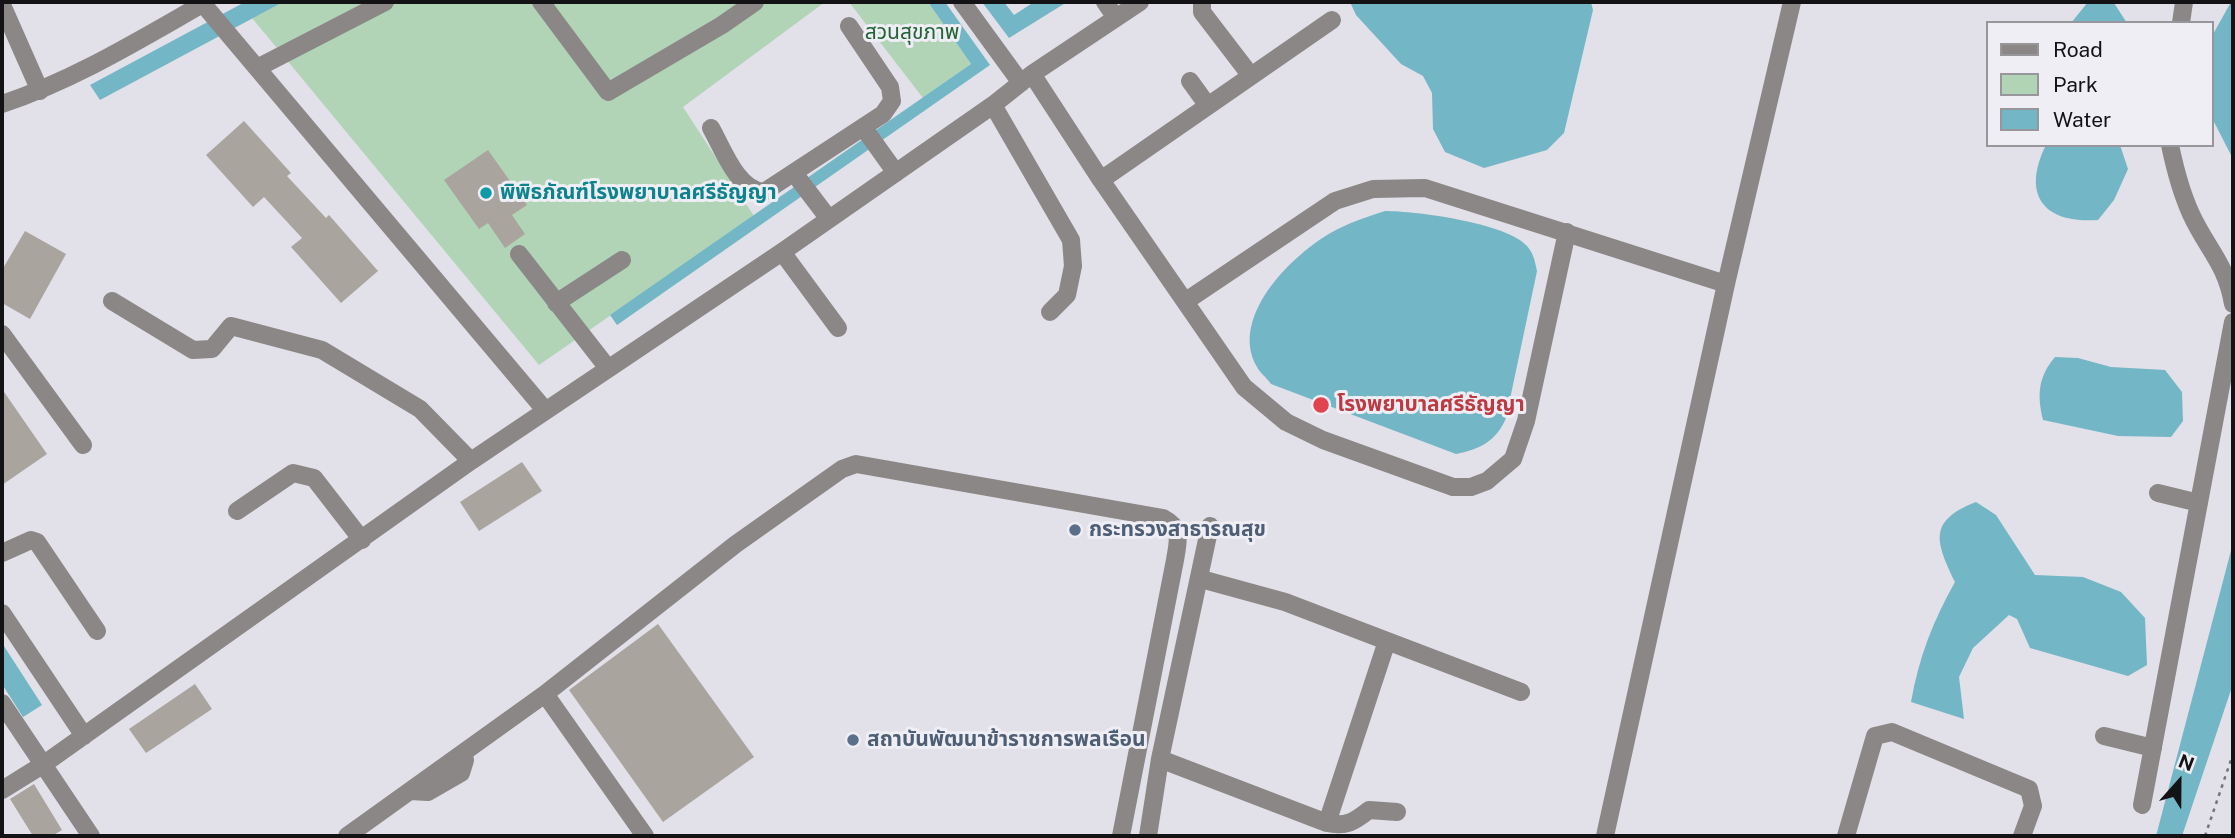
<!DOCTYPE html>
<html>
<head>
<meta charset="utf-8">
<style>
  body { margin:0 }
  #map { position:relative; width:2235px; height:838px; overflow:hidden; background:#e2e0e8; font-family:"Public Sans",sans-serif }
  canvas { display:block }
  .frame { position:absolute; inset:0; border:4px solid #131215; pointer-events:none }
  .legend { position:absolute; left:1986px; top:21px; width:228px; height:126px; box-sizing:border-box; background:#efeef5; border:2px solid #97969b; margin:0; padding:9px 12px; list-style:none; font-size:21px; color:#131215 }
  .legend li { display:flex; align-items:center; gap:14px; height:35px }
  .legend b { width:35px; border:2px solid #97969b }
  .north { position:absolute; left:2144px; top:747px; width:70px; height:70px; -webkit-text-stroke:5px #efeef5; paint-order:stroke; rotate:21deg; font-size:19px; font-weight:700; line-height:28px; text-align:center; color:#131215 }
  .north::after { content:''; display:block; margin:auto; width:24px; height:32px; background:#131215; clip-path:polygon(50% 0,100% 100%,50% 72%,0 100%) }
</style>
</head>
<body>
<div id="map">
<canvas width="2235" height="838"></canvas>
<div class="frame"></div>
<ul class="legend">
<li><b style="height:9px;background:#8b8786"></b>Road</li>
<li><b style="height:19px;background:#b1d4b7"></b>Park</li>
<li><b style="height:19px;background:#73b6c6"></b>Water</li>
</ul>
<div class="north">N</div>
</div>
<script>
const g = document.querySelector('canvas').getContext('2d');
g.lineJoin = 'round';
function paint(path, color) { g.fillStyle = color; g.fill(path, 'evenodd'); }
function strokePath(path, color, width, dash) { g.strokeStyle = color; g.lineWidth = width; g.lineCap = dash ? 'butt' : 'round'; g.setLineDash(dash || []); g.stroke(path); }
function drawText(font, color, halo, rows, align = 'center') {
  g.font = font + ' "Public Sans","Noto Sans Thai",sans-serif'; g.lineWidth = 6; g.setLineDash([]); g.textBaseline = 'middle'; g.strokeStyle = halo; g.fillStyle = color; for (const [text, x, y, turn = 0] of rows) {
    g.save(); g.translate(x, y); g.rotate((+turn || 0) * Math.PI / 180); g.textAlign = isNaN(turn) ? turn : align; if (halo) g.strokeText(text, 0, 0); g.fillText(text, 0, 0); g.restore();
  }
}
paint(new Path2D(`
  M283,2H825L683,107L754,216L539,365L252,18Z
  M849,2H928L971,64L923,98Z`), '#b1d4b7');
paint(new Path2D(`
  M245,2H283L100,100L90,85Z
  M928,2H945L990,65L617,325L610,315L971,64Z
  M982,2H1004L1014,15L1034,2H1067L1009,38Z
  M1350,2H1591L1593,10L1564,133L1547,150L1484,168L1445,152L1433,129L1432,93L1423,76L1401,64L1356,15Z
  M2088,2L2114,3L2127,23H2071Z
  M2231,2H2233V159L2212,118V36Z
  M2046,145H2120L2128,169L2114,200L2098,220C2044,224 2021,195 2046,145Z
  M1385,211C1416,211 1507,223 1527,246C1534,254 1535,262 1537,271L1506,418C1496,441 1481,449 1456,454L1271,384C1267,378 1260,373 1257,367C1227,315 1298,248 1340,228C1354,221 1370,216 1385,211Z
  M2055,357L2078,358L2111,367L2165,370L2182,392L2183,421L2171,437L2118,436L2043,420C2037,395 2038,377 2055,357Z
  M1976,502L1996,515L2035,575L2083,577L2121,592L2145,618L2147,665L2128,676L2030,648L2017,619L2009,615L1973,648L1959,677L1964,719L1911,702C1919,657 1933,621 1955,582C1936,542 1927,521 1976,502Z
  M2233,543V684L2182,836H2156Z
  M2,643L42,705L23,717L2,684Z`), '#73b6c6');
paint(new Path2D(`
  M244,121L291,173L287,176L326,218L329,215L378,271L341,303L291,247L302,238L264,197L253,207L206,155Z
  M488,150L527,205L512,215L525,234L505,248L488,223L479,229L444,180Z
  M25,231L66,254L30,319L2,303V270Z
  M2,389L47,454L2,485Z
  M522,462L542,491L479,531L460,502Z
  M658,624L754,757L663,822L569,690Z
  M195,684L212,709L146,753L129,729Z
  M34,784L62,830L52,836H33L10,799Z`), '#aaa49f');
strokePath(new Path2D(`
  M2205,836L2233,754`), '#757379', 2.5, [3.5, 5]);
strokePath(new Path2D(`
  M541,2L608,92L722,25L755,2
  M962,2L1021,83
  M1105,2L1116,18
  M1202,2V12L1251,76
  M203,4L545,410
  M2,5L40,91
  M2181,23L2184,2
  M257,68L385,2
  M1032,74L1101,180L1244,387L1286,422L1323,440L1453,487H1471L1487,481L1513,459L1526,421L1567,232
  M1190,81L1208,106
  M2,104C76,79 139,40 206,2
  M993,105L1071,240L1073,266L1067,295L1050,312
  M863,127L896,173
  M711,128C723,149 737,190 764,192L883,114L892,101L890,87L849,26
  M2170,145C2175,169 2181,192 2191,214C2207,249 2226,263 2233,304
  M794,173L829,219
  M1101,180L1332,20
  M782,252L838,328
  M519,254L607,367
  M112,301L193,350L212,349L231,326L322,350L420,409L471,461
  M1186,301L1335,201L1373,189L1425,188L1726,284
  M556,303L622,260
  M2,334L83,445
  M2158,493L2199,503
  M237,511L293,473L314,478L362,540
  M2,553L31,540L37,542L97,631
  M1201,579L1285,602L1387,641L1327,823
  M2,613L84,736
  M1387,641L1521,692
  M545,694L645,836
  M2,703L91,836
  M2104,736L2153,748
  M1160,759L1327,823C1346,827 1354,822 1369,810L1397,812
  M2,790L44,764L471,461L782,252L993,105L1032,74L1140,2
  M410,791L428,792L461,773L465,760L463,753
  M2142,805L2233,322
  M347,836L545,694L736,544L842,469L856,464L1163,518C1183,528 1178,541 1175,560L1121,836
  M1148,836L1160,759L1210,526
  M1605,836L1726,284L1792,2
  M1846,836L1875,736L1892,732L2029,789L2033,806L2022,836`), '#8b8786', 18);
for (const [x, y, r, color] of [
  [486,193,7,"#0f9aa8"],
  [1321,405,9,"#e0444e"],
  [1075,530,7,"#5c6f8a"],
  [853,740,7,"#5c6f8a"]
]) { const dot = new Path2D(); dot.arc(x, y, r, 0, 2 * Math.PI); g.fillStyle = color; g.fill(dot); strokePath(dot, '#efeef5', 2.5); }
drawText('21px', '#226435', '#efeef5', [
  ["สวนสุขภาพ",912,33]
]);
drawText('bold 21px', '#0d838f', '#efeef5', [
  ["พิพิธภัณฑ์โรงพยาบาลศรีธัญญา",500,193]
], 'left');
drawText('bold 21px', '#be3a42', '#efeef5', [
  ["โรงพยาบาลศรีธัญญา",1337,405]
], 'left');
drawText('bold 21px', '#4e5e75', '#efeef5', [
  ["กระทรวงสาธารณสุข",1089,530],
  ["สถาบันพัฒนาข้าราชการพลเรือน",867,740]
], 'left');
</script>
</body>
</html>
